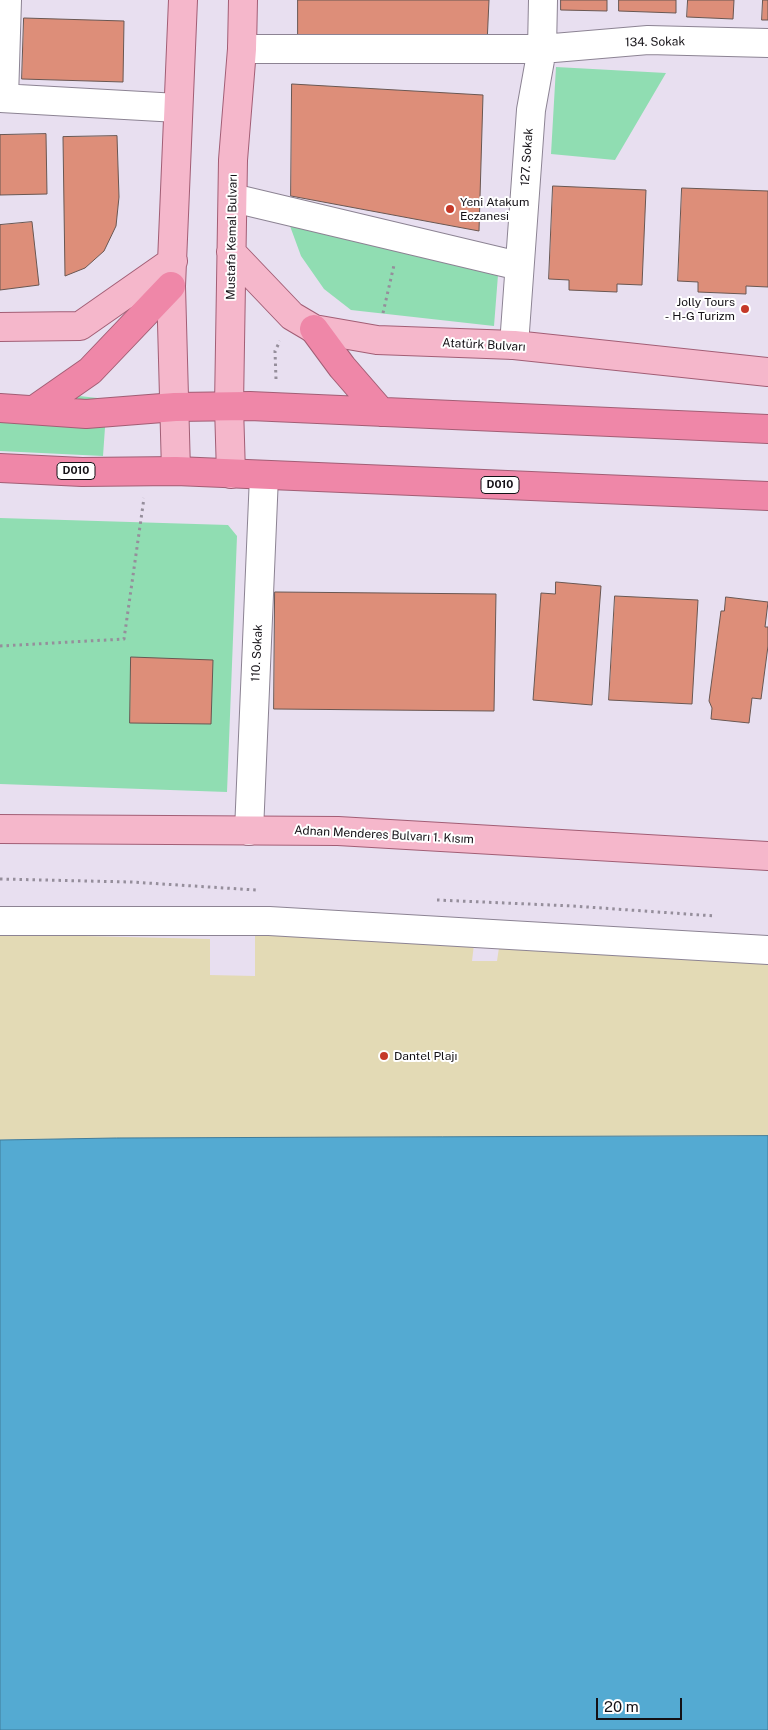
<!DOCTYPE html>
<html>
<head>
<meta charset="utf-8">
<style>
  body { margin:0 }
  #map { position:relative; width:768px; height:1730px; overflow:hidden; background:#e8dff0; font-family:"Public Sans",sans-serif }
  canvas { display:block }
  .scale { position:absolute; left:596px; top:1698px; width:86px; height:22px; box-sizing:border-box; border:2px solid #141116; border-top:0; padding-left:6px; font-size:15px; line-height:18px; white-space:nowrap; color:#141116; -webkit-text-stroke:4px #fff; paint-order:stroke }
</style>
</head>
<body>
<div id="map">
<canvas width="768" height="1730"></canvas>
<div class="scale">20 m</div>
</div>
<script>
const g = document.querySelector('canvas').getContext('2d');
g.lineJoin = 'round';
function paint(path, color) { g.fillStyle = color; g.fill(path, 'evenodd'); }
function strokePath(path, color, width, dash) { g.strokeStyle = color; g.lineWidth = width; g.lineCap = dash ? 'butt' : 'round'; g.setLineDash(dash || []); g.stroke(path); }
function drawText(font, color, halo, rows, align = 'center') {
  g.font = font + ' "Public Sans",sans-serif'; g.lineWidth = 4; g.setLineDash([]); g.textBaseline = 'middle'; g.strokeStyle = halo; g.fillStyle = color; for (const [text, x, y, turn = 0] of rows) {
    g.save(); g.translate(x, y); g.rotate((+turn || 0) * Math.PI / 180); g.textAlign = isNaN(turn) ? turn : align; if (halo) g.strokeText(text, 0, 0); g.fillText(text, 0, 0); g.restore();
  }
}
paint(new Path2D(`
  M556,67L666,73L615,160L551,154Z
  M290,226L498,275L494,326L351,310L324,289L301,256Z
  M79,396L107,399L103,456L0,451V398Z
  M0,518L228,525L237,536L227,792L0,784Z`), '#90ddb2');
paint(new Path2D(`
  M0,934L210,939V975L255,976V936H475L472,961H497L500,941L768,959V1136L116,1138L0,1140Z`), '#e3dab5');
const water = new Path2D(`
  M768,1136V1730H0V1140L116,1138Z`);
paint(water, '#54aad2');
strokePath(water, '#417c9a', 1);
const building = new Path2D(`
  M298,0H489L487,44L298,37Z
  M561,0H607V11L561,10Z
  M619,0H676V13L619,11Z
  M688,0H734L733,19L687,17Z
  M763,0H768V20H762Z
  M24,18L124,21L123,82L22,79Z
  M292,84L483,95L479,231L291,196Z
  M46,134L47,194L0,195V135Z
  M117,136L119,197L116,226L104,251L85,268L65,276L63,137Z
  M553,186L646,190L642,285L617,284V292L569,290V280L549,279Z
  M682,188L768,191V287L746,286V294L698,292V282L678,281Z
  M32,222L39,285L0,290V225Z
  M556,582L601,586L592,705L533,700L541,593L555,594Z
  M275,592L496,594L494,711L274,709Z
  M615,596L698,600L692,704L609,700Z
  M726,597L768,602L765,627H768V646L761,699L752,698L749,723L711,719L712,708L709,701L721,611H724Z
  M131,657L213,660L211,724L130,723Z`);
paint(building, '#dd8e79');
strokePath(building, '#695752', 1);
const minor = new Path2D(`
  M242,49H542L648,40L768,43
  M0,98L178,108
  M4,98L7,0
  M233,198L519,266
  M514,345L531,110L542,49L543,0
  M249,831L264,476
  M0,921H269L768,950`);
const major = new Path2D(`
  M231,252L292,316L314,329L377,340L514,345L768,372
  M0,327L80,326L173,261
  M176,471L171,286L183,0
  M231,474L229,406L233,160L242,49L243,0
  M0,829L338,831L768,856`);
const highway = new Path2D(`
  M314,329L342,367L381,412
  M0,408L86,414L175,407L250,406L768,429
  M34,410L90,371L171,286
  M0,468L82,472L176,471L768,496`);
strokePath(minor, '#8c8393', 30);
strokePath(major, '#a25e75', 30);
strokePath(highway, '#a25e75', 30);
strokePath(new Path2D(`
  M383,313L394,265
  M276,379L275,351L280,341
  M0,646L124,639L144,498
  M0,879L131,882L256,890
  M437,900L573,906L715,916`), '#958e9b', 3, [2.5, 4]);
strokePath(minor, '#fff', 28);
strokePath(major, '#f5b7cb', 28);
strokePath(highway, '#ef87a8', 28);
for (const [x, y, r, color] of [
  [450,209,5,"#c53928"],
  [745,309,5,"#c53928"],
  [384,1056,5,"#c53928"]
]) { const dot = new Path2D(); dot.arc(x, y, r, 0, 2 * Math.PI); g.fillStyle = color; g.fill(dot); strokePath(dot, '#fff', 2); }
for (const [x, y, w] of [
  [76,471,38],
  [500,485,38]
]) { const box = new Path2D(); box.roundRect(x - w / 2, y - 8.5, w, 17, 4); g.fillStyle = '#fff'; g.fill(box); strokePath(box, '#141116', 1); }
drawText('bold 11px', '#141116', null, [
  ["D010",76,471],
  ["D010",500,485]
]);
drawText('12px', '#141116', '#fff', [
  ["134. Sokak",655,42,-1],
  ["127. Sokak",527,157,-86],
  ["Mustafa Kemal Bulvarı",232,237,-89],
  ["Atatürk Bulvarı",484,345,3],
  ["110. Sokak",257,653,-87],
  ["Adnan Menderes Bulvarı 1. Kısım",384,835,3]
]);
drawText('12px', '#141116', '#fff', [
  ["Yeni Atakum",460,202],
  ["Eczanesi",460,216],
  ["Jolly Tours",735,302,"right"],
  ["- H-G Turizm",735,316,"right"],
  ["Dantel Plajı",394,1056]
], 'left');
</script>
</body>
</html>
